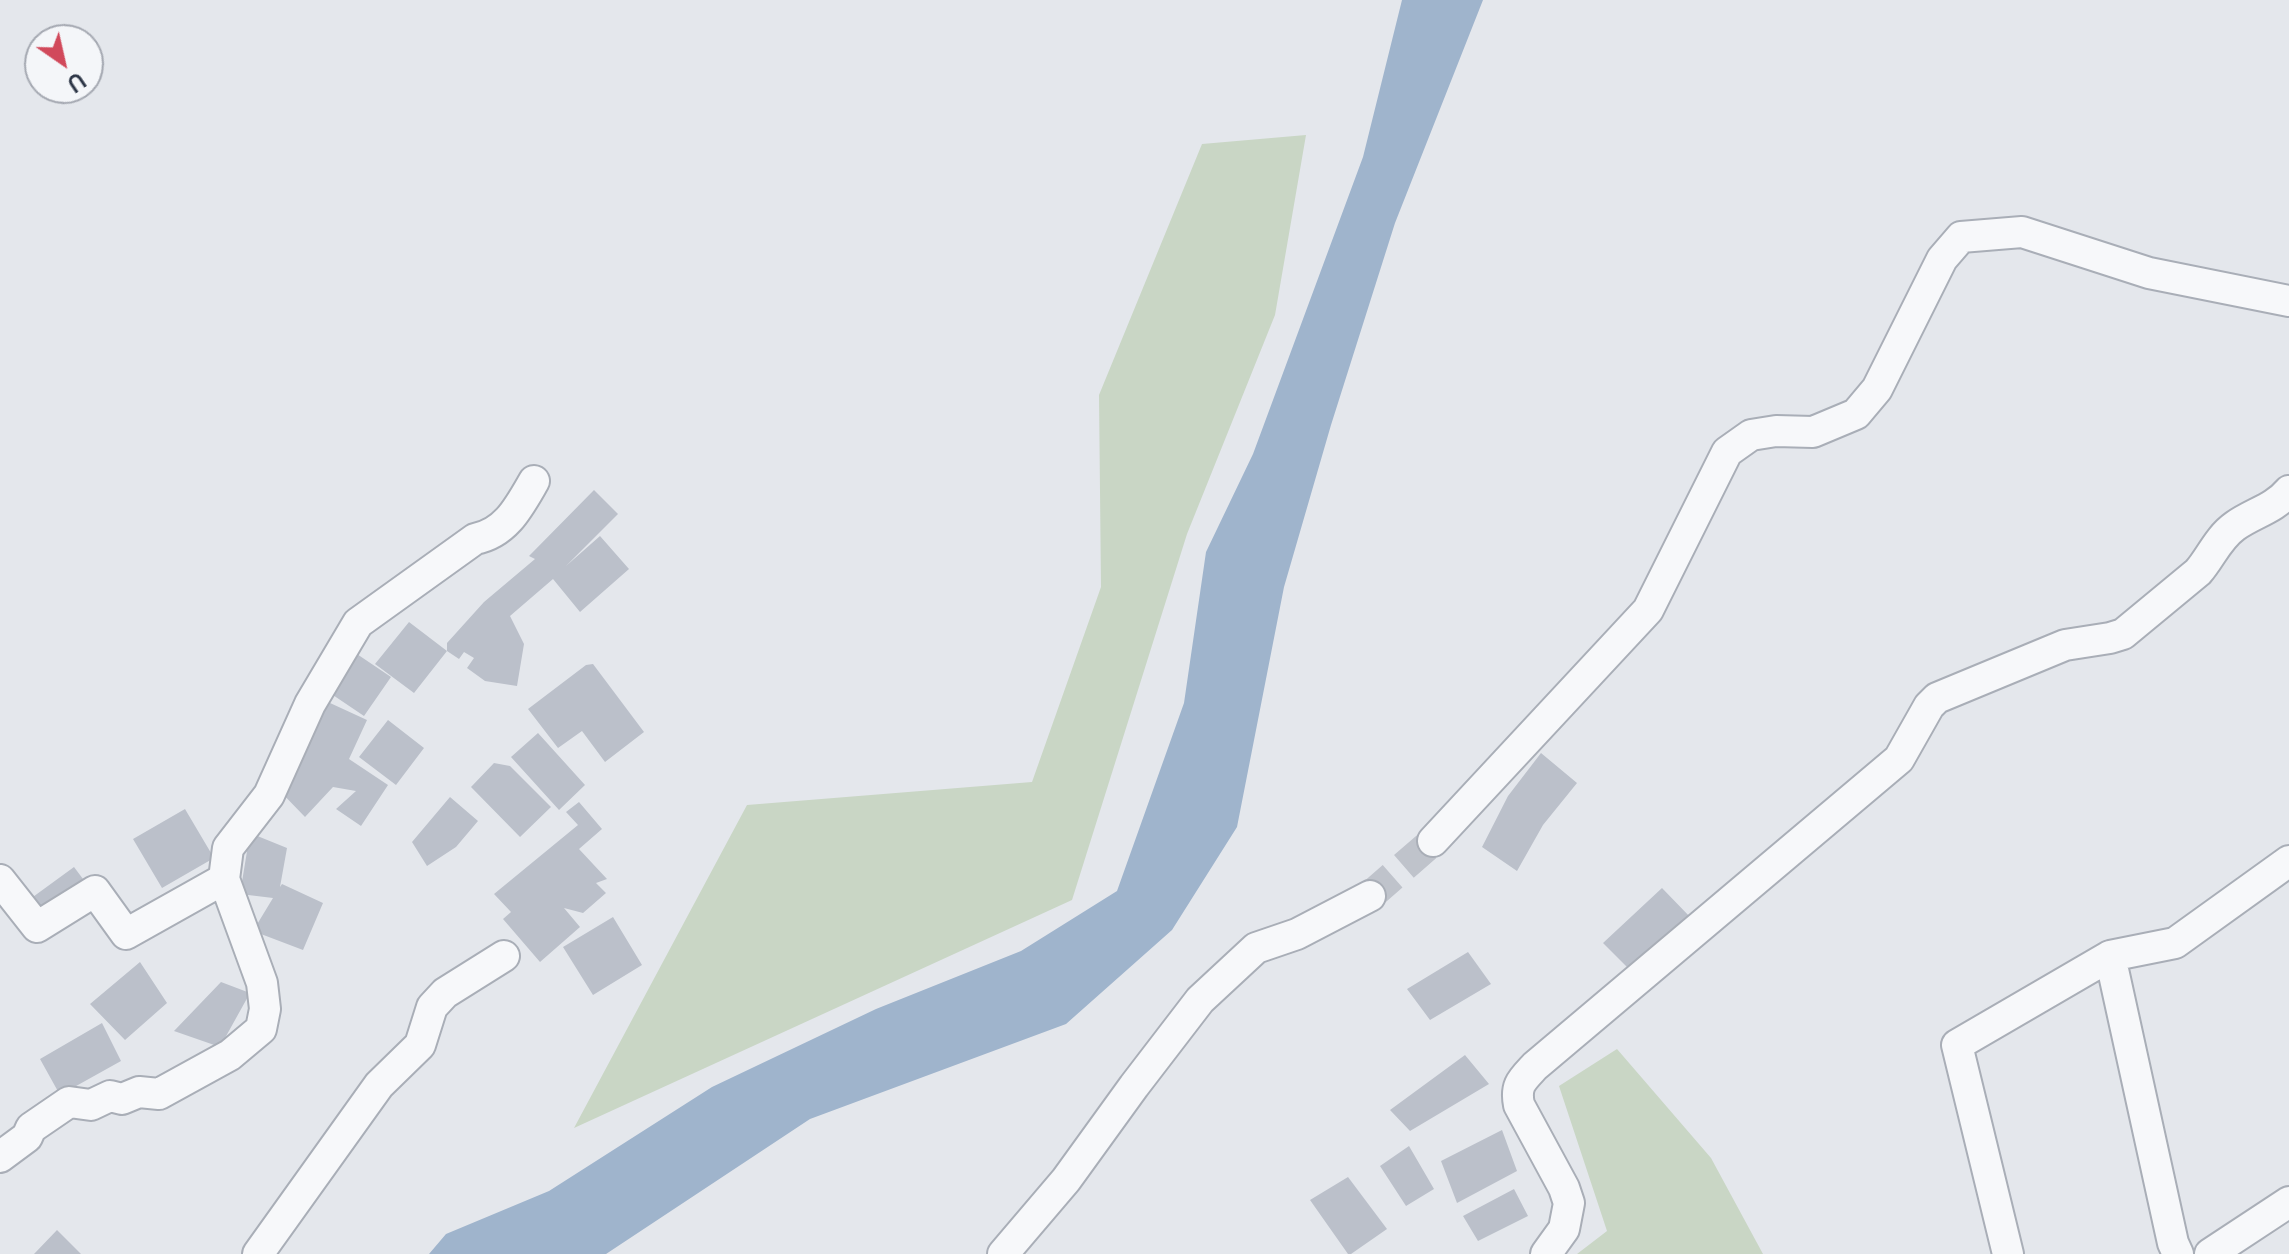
<!DOCTYPE html>
<html>
<head>
<meta charset="utf-8">
<style>
  body { margin:0 }
  #map { position:relative; width:2289px; height:1254px; overflow:hidden; background:#e4e7ec; font-family:Lato,sans-serif }
  canvas { display:block }
  .north { position:absolute; left:24px; top:24px; width:80px; height:80px; box-sizing:border-box; background:#f4f6f9; border:2px solid #a4a8b1; border-radius:50%; rotate:146deg; font-size:22px; font-weight:700; line-height:32px; text-align:center; color:#2b3445 }
  .north::after { content:''; display:block; margin:auto; width:28px; height:36px; background:#d1495b; clip-path:polygon(50% 0,100% 100%,50% 72%,0 100%) }
</style>
</head>
<body>
<div id="map">
<canvas width="2289" height="1254"></canvas>
<div class="north">U</div>
</div>
<script>
const g = document.querySelector('canvas').getContext('2d');
g.lineJoin = 'round';
function paint(path, color) { g.fillStyle = color; g.fill(path, 'evenodd'); }
function strokePath(path, color, width, dash) { g.strokeStyle = color; g.lineWidth = width; g.lineCap = dash ? 'butt' : 'round'; g.setLineDash(dash || []); g.stroke(path); }
paint(new Path2D(`
  M1306,135L1275,315L1187,534L1072,900L574,1128L747,805L1032,782L1101,587L1099,395L1202,144Z
  M1617,1049L1711,1158L1763,1254H1577L1607,1231L1559,1086Z`), '#c9d6c5');
paint(new Path2D(`
  M1402,0H1483L1395,223L1331,425L1284,587L1237,827L1172,930L1066,1024L810,1119L606,1254H429L446,1234L549,1191L712,1087L876,1009L1021,951L1117,891L1184,703L1206,552L1253,454L1363,157Z`), '#9fb4cc');
paint(new Path2D(`
  M594,490L618,514L566,566L600,536L629,569L580,612L553,579L510,616L524,644L517,686L485,681L467,668L474,658L464,652L459,659L447,651V643L484,602L535,559L529,556Z
  M409,622L447,651L414,693L375,664Z
  M351,650L391,677L364,716L324,689Z
  M593,664L644,732L605,762L582,731L558,748L528,709L586,665Z
  M317,697L367,720L349,759L388,785L361,826L336,809L356,791L333,787L305,817L276,787Z
  M388,720L424,748L396,785L359,757Z
  M538,733L585,785L559,810L511,757Z
  M1541,753L1577,783L1543,825L1517,871L1482,847L1508,796Z
  M494,763L510,766L551,807L520,837L471,787Z
  M450,797L478,821L456,847L427,866L412,842Z
  M579,802L602,829L579,849L607,879L596,883L606,893L583,913L564,908L580,927L540,962L503,919L511,912L494,894L578,825L566,812Z
  M185,809L214,858L162,888L133,839Z
  M250,833L287,848L280,887L282,884L323,903L303,950L253,931L273,898L240,894Z
  M74,867L89,887L41,922L26,902Z
  M1662,888L1692,919L1632,972L1603,943Z
  M613,917L642,965L593,995L563,947Z
  M1468,952L1491,984L1430,1020L1407,989Z
  M140,962L167,1003L125,1040L90,1004Z
  M221,982L250,993L220,1047L174,1031Z
  M102,1023L121,1061L60,1095L40,1059Z
  M1465,1055L1489,1084L1410,1131L1390,1110Z
  M1502,1130L1517,1171L1457,1203L1441,1161Z
  M1409,1146L1434,1189L1406,1206L1380,1166Z
  M1348,1177L1387,1229L1351,1254H1348L1310,1200Z
  M1514,1189L1528,1216L1478,1241L1463,1216Z
  M57,1230L81,1254H34Z`), '#bbc0ca');
strokePath(new Path2D(`
  M1370,896L1433,841`), '#bfc3cb', 30, [30, 15]);
const street = new Path2D(`
  M1433,841L1648,610L1727,452L1751,435L1776,431L1813,432L1856,414L1877,389L1942,259L1961,237L2022,232L2149,273L2289,301
  M0,880L37,927L95,891L126,934L224,879L228,848L269,795L310,704L358,623L475,539C506,533 519,507 534,481
  M0,1157L27,1137L31,1128L69,1102L91,1105L110,1096L122,1099L139,1092L159,1094L230,1055L261,1029L265,1009L262,983L224,879
  M258,1254L379,1085L420,1045L432,1007L445,993L504,956
  M1003,1254L1066,1180L1134,1086L1200,1000L1256,948L1297,934L1370,896
  M1546,1254L1564,1229L1569,1203L1564,1188L1519,1105C1515,1085 1522,1080 1535,1066L1899,759L1929,706L1937,698L2065,645L2110,638L2123,634L2198,572C2211,557 2218,538 2235,526C2253,513 2274,509 2289,491
  M2008,1254L1957,1045L2110,956
  M2178,1254L2173,1243L2110,956L2175,943L2289,861
  M2210,1254L2289,1202`);
strokePath(street, '#a9aeb7', 34);
strokePath(street, '#f7f8fa', 30);
</script>
</body>
</html>
